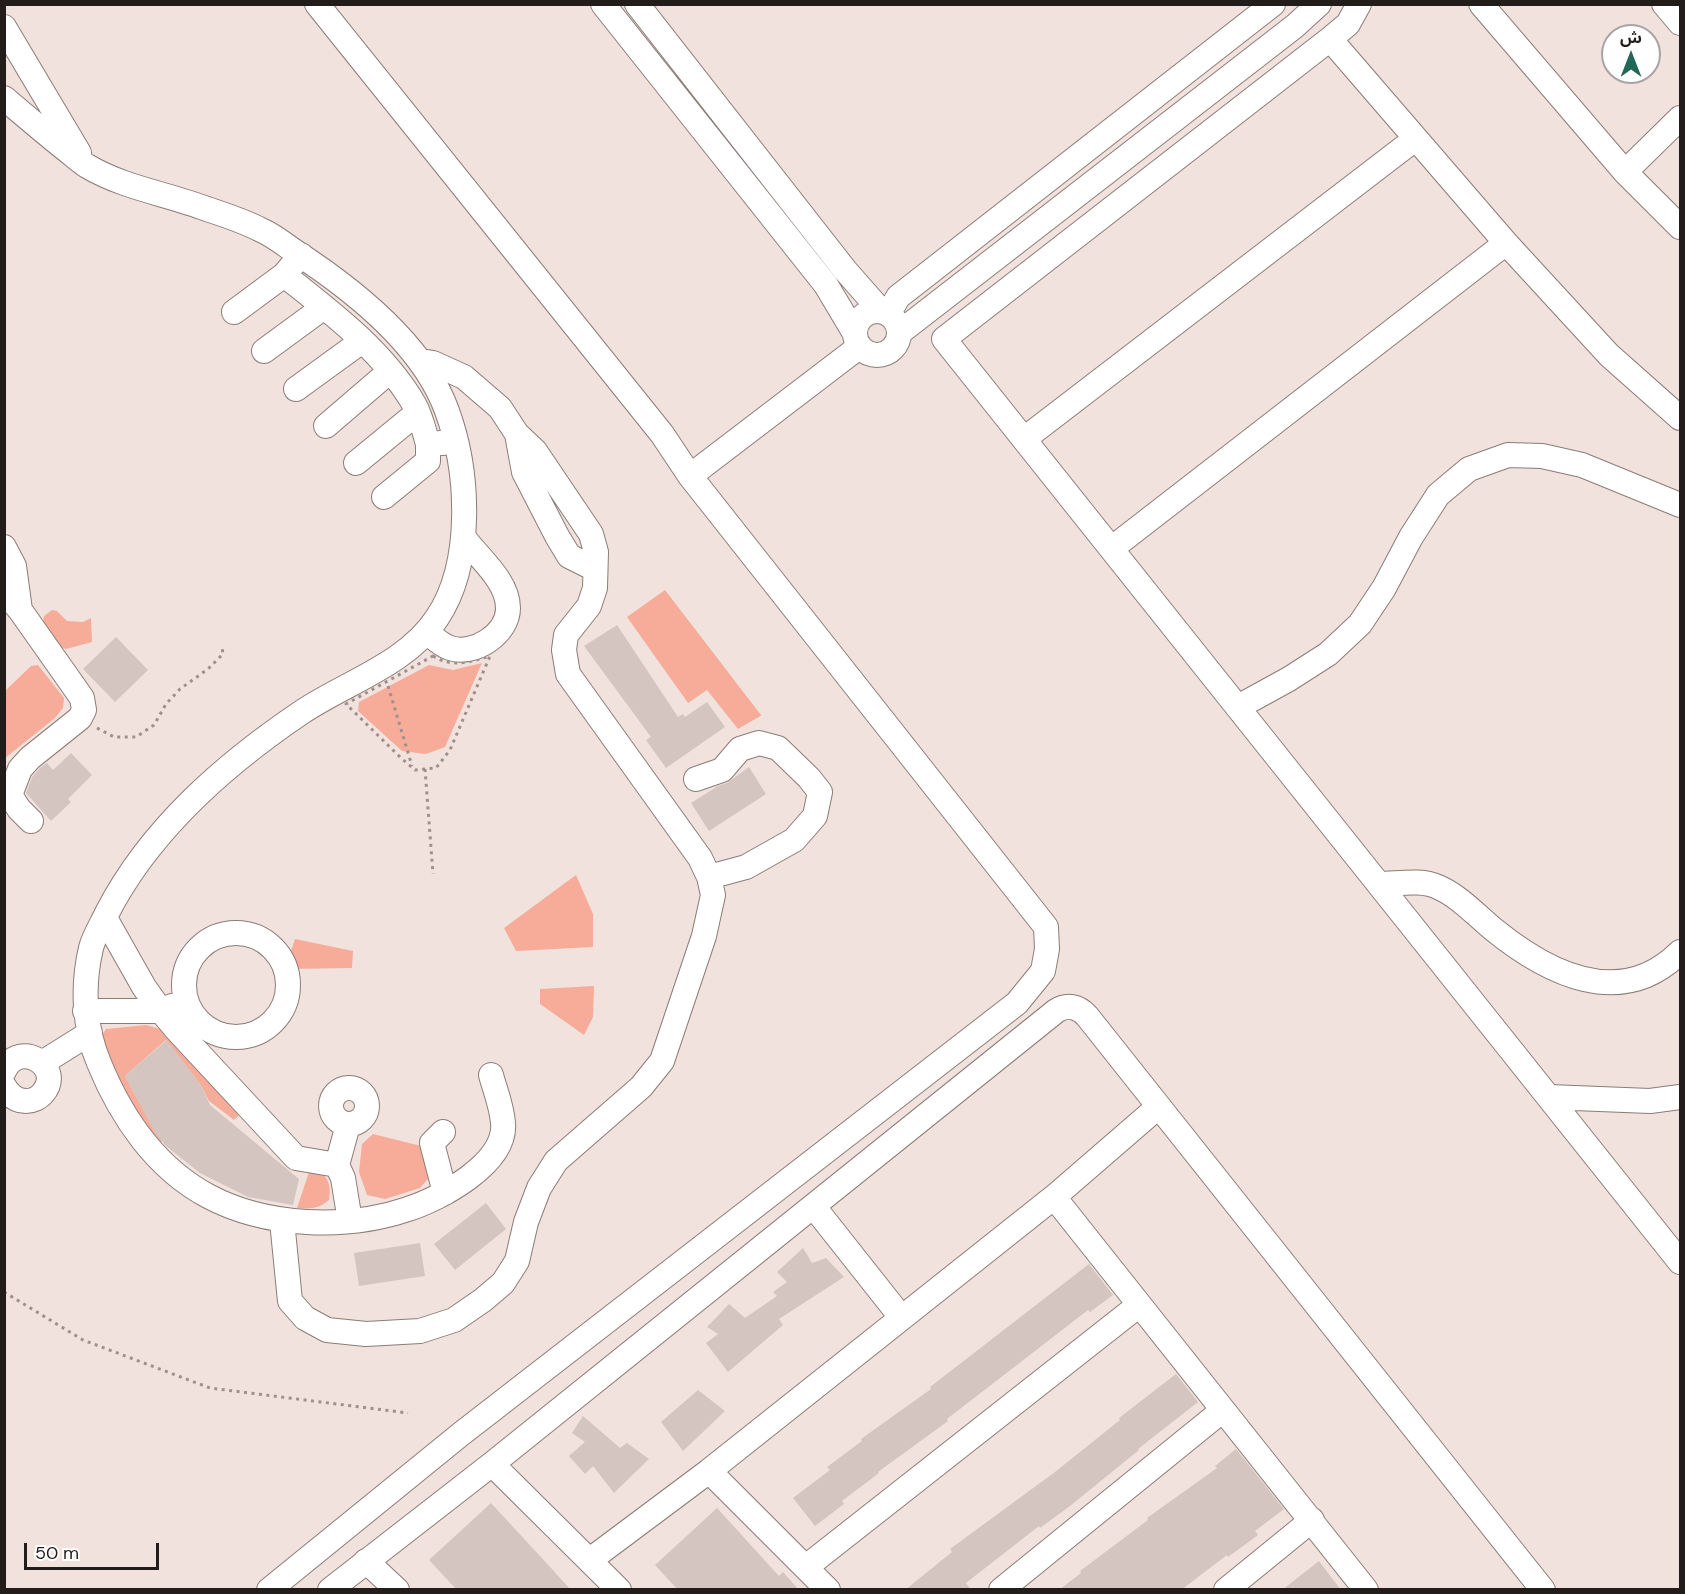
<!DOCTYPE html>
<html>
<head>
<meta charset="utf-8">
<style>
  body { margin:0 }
  #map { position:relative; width:1685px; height:1594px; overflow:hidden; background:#f2e2dd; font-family:"DM Sans","Noto Sans Arabic",sans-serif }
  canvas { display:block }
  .frame { position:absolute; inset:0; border:6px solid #221c1b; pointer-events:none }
  .north { position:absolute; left:1601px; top:24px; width:60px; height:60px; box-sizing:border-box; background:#fff; border:2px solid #a7a4a4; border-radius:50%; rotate:0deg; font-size:16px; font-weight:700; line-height:24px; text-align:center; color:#221c1b }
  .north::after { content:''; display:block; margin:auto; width:21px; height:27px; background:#236759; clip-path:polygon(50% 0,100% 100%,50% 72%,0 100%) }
  .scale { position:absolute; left:24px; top:1543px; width:135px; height:27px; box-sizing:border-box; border:3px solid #221c1b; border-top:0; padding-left:8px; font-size:18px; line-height:21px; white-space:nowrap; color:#221c1b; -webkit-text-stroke:4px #fff; paint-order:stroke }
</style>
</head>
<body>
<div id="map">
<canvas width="1685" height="1594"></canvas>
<div class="frame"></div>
<div class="north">ش</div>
<div class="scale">50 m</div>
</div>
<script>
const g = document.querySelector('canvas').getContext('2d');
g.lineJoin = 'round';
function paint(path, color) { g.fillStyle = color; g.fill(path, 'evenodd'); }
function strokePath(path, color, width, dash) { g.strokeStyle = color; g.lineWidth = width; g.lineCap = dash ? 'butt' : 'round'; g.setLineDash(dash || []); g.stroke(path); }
paint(new Path2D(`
  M665,590L761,715H762L738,729L707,690L688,703L627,617Z
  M52,610L57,611L67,621L83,622L91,618L92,642L66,649L48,643L42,628L44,616Z
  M482,663L445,747L426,754L402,751L358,711L359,702L429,665L453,670Z
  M38,665L64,698L63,708L55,718L5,758V691L31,666Z
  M576,875L593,914V947L516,951L504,928Z
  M295,939L353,951L352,968L289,969V957Z
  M594,986L593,1017L584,1035L540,1004V989Z
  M146,1025L174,1033L244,1110L234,1120L209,1101L202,1087L166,1040L125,1076L153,1128L173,1133L161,1142L134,1115L109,1068L102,1035L106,1029Z
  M373,1134L425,1147L435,1171L420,1188L385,1199L367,1195L359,1172L362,1144Z
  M311,1166C327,1175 332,1182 329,1200C318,1209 311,1209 297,1208Z`), '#f6ac99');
paint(new Path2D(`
  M617,625L678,717L683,714L685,717L707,702L725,727L666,768L646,740L651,737L584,646Z
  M116,637L148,670L115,702L83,669Z
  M71,753L92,775L68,799L71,802L51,821L26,793L32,777L40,768L47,763L53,770Z
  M749,767L766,794L709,831L691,803L718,786L727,783Z
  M167,1040L202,1087L210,1105L299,1179L293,1205L248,1197L200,1173L166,1146L155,1133L125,1076Z
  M486,1203L506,1229L455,1270L434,1244Z
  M420,1243L425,1276L359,1286L354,1253Z
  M803,1248L812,1263L826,1258L844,1277L779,1319L783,1325L728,1372L706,1343L718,1334L707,1327L729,1304L745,1318L777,1296L773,1292L787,1282L777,1272Z
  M1089,1264L1113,1295L1090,1312L1088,1310L947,1419L948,1421L878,1472L879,1473L842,1501L844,1504L815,1526L793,1498L830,1470L827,1467L862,1441L861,1439L931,1389L930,1387Z
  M1176,1374L1198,1402L1138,1449L1139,1450L1070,1506L1040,1528L1039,1526L966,1583L971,1590H905L952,1552L950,1549L1055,1472L1120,1420L1119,1418Z
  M698,1390L725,1411L683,1451L661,1422Z
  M583,1416L620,1448L627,1443L649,1459L614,1493L593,1466L585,1474L569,1456L585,1442L572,1433Z
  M1236,1449L1284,1509L1255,1531L1258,1535L1228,1557L1227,1555L1181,1590H1059L1081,1573L1080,1571L1148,1520L1147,1518L1217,1468L1215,1466Z
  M491,1503L551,1568L571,1590H457L429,1560Z
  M717,1508L779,1576L783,1572L799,1590H678L655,1565Z
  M1319,1561L1341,1590H1282Z`), '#d4c5c0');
const minor = new Path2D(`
  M603,4L826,285L854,332
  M637,4L845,270L881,311
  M1359,4L1348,24L1330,39L944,339L1680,1262
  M1481,4L1625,172L1680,227
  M1664,4L1680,23
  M4,27L79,153
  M1330,39L1506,243L1609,355L1680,418
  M4,98C24,115 44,132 64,148C72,154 79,161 87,166C124,188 168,194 207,209C225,215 244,221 261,230C273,235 284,244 294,251C351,288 423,344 447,411C469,471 474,563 437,618C407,664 347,682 302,712C225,764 150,829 107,913C102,924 94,936 91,948C82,986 84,1028 99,1063C121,1117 156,1168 208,1196C266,1227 347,1230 408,1209C440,1199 507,1163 503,1123C502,1107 495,1090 491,1075
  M1625,172L1680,118
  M301,255L284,275C331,312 383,351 414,404C421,416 424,431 428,444L455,442
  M855 333a22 22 0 1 1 44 0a22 22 0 1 1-44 0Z
  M234,312L284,275
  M889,313L898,297L1273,4
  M899,333L1295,26L1319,4
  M264,351L324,307
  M296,389L362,341
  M326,426L390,371
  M1032,433L1415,139
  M517,434L524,472L557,536L569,556L595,569
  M356,463L417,413
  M690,476L859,347
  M384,497L428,461V444
  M1120,542L1506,243
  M4,547L14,566L20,610
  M4,592L20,610L82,698L84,710L80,718L30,758L20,769L10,795L19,809L31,821
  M427,632C434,638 441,645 450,648C474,656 508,634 508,608C508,581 479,558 464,538
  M1238,707L1289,679L1328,654L1360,624L1384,588L1411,537L1438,495L1469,469L1508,455L1542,456L1582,465L1680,505
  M696,779L722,770L740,749L759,743L778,748L809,778L820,792L815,816L794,840L746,867L709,877
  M1379,884C1398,884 1421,879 1438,887C1459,896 1476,915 1493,929C1547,973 1621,1011 1680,952
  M105,918L144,987L161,1011L172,1006
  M184 985a52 52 0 1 1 104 0a52 52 0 1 1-104 0Z
  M85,1011H161L176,1029L191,1033
  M176,1029L296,1158L337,1165L343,1178L350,1221
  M42,1063L90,1033
  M4,1071C19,1038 65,1067 43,1093C39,1098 32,1101 26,1101C16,1101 9,1095 4,1086
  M331 1106a18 18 0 1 1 36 0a18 18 0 1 1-36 0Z
  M1549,1097L1650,1101L1680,1097
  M443,1132L432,1143L445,1193
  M337,1165L348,1125
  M1054,1197L1366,1590
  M814,1207L901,1317
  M282,1221L290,1301L305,1318L327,1330L366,1334L420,1331L454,1320L483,1300L503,1283L517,1261L526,1222L539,1188L556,1161L641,1087L662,1061L704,936L713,895L709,877L700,858L568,674L564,650L566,635L589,606L595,588L596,552L591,534L535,451L517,434L500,408L464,377L433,363L421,361
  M492,1464L619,1590
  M709,1471L828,1590
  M590,1560L709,1471L1054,1197L1158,1107
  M366,1561L397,1590
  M806,1567L1139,1305
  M269,1590L461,1434L1017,1003L1043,971L1047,949L1046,927L690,476L662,434L317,4
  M330,1590L492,1464L1056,1011C1067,1004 1078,1006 1087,1016L1543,1590
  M1001,1590L1223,1410
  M1226,1590L1312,1520`);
strokePath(minor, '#8b7c78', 26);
strokePath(new Path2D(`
  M433,656C452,668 470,662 490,656L450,750L436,768L415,770L401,758L346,704Z
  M388,686L412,766
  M97,728L114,737H136L154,725L166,704L180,689L208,669L223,654L222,647
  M425,769L433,874
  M4,1292L83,1340L210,1388L408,1413`), '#9d918e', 3, [3, 4.5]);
strokePath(minor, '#fff', 24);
</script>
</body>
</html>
